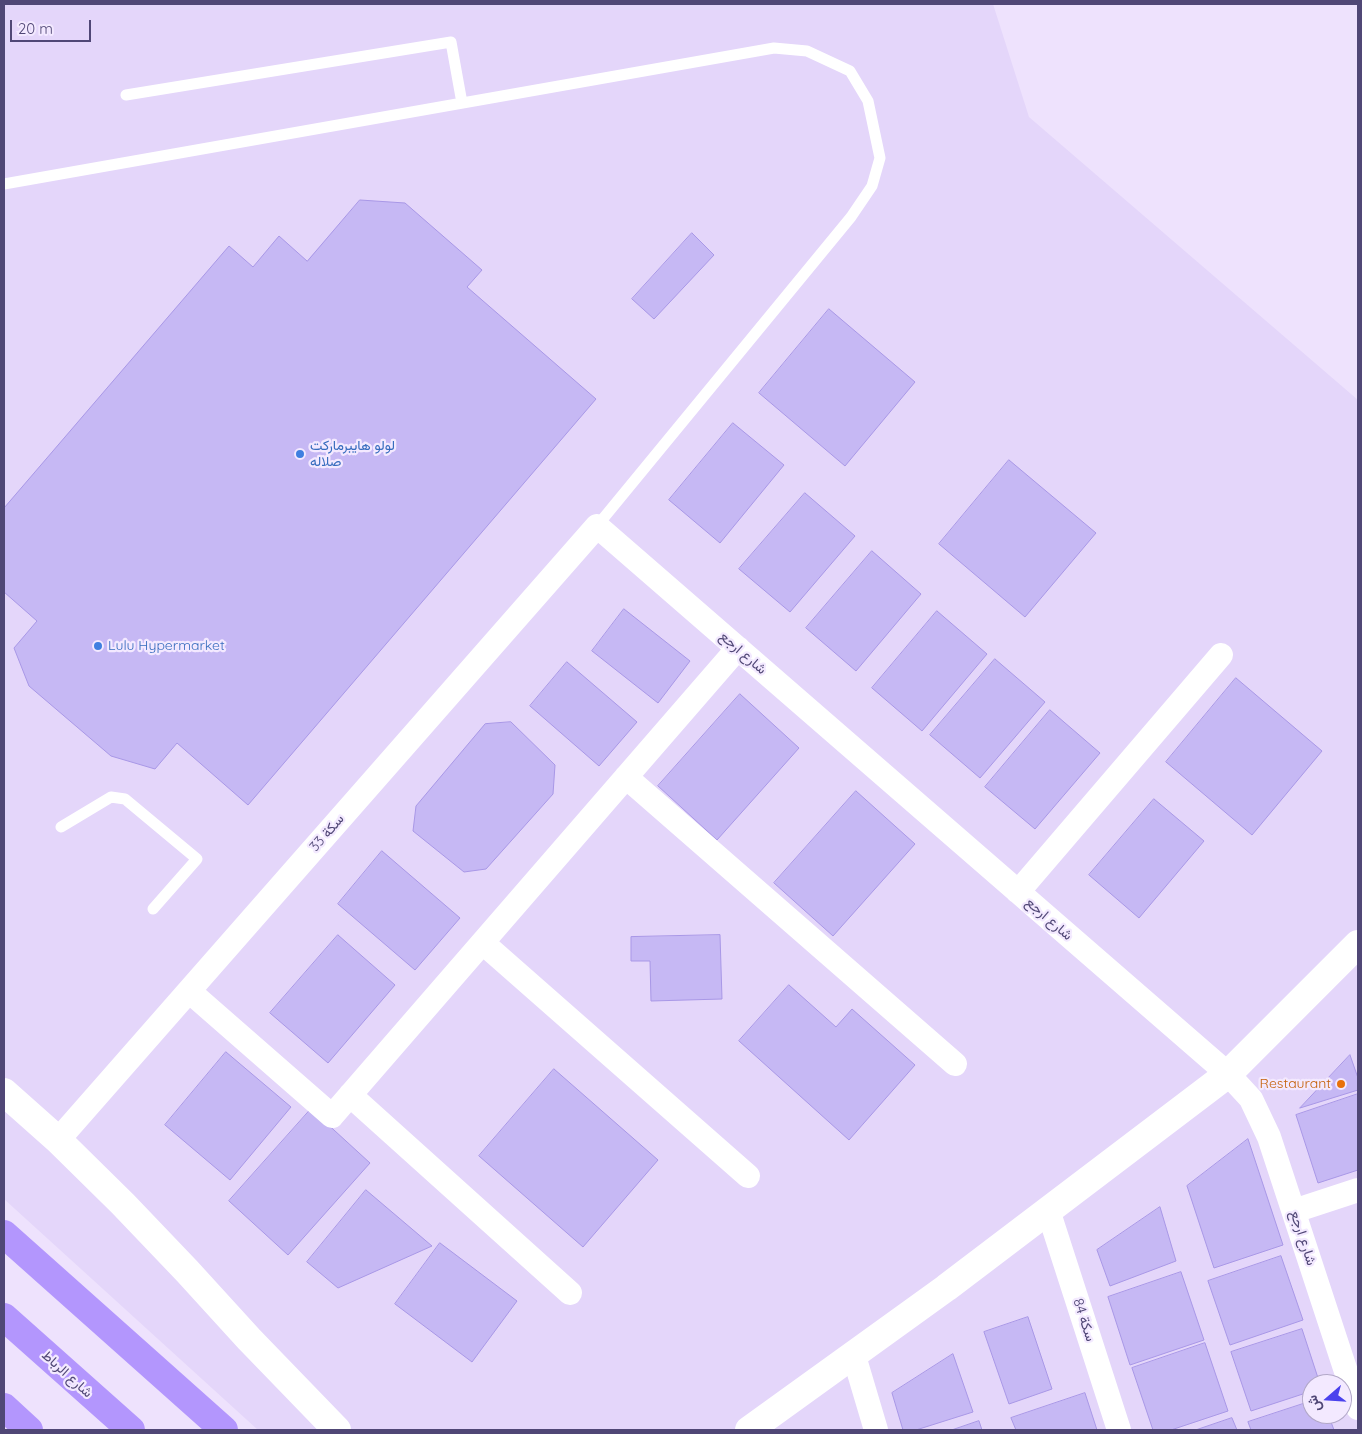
<!DOCTYPE html>
<html>
<head>
<meta charset="utf-8">
<style>
  body { margin:0 }
  #map { position:relative; width:1362px; height:1434px; overflow:hidden; background:#eee2fd; font-family:Quicksand,Vazirmatn,sans-serif }
  canvas { display:block }
  .frame { position:absolute; inset:0; border:5px solid #504776; pointer-events:none }
  .north { position:absolute; left:1302px; top:1374px; width:50px; height:50px; box-sizing:border-box; background:#f3e9ff; border:1px solid #b2a8c8; border-radius:50%; rotate:251deg; font-size:14px; font-weight:700; line-height:20px; text-align:center; color:#504776 }
  .north::after { content:''; display:block; margin:auto; width:18px; height:22px; background:#4a41ed; clip-path:polygon(50% 0,100% 100%,50% 72%,0 100%) }
  .scale { position:absolute; left:10px; top:20px; width:81px; height:22px; box-sizing:border-box; border:2px solid #504776; border-top:0; padding-left:6px; font-size:15px; line-height:18px; white-space:nowrap; color:#504776; -webkit-text-stroke:4px #f3e9ff; paint-order:stroke }
</style>
</head>
<body>
<div id="map">
<canvas width="1362" height="1434"></canvas>
<div class="frame"></div>
<div class="north">ش</div>
<div class="scale">20 m</div>
</div>
<script>
const g = document.querySelector('canvas').getContext('2d');
g.lineJoin = 'round';
function paint(path, color) { g.fillStyle = color; g.fill(path, 'evenodd'); }
function strokePath(path, color, width, dash) { g.strokeStyle = color; g.lineWidth = width; g.lineCap = dash ? 'butt' : 'round'; g.setLineDash(dash || []); g.stroke(path); }
function drawText(font, color, halo, rows, align = 'center') {
  g.font = font + ' Quicksand,Vazirmatn,sans-serif'; g.lineWidth = 4.5; g.setLineDash([]); g.textBaseline = 'middle'; g.strokeStyle = halo; g.fillStyle = color; for (const [text, x, y, turn = 0] of rows) {
    g.save(); g.translate(x, y); g.rotate((+turn || 0) * Math.PI / 180); g.textAlign = isNaN(turn) ? turn : align; if (halo) g.strokeText(text, 0, 0); g.fillText(text, 0, 0); g.restore();
  }
}
paint(new Path2D(`
  M4,4H993L1029,117L1358,400V1430H258L4,1199ZM1312,1384H1342V1414H1312Z`), '#e4d6fa');
const building = new Path2D(`
  M360,200L405,203L482,270L467,287L596,399L248,805L177,743L155,769L111,756L29,686L14,648L37,621L4,592V508L229,246L253,267L279,236L307,261Z
  M692,233L714,255L654,319L632,299Z
  M829,309L915,382L845,466L759,393Z
  M733,423L784,465L720,543L669,500Z
  M1009,460L1096,533L1025,617L939,544Z
  M805,493L855,536L790,612L739,569Z
  M872,551L921,594L856,671L806,628Z
  M624,609L690,661L658,703L592,651Z
  M937,611L987,654L922,731L872,688Z
  M995,659L1045,702L980,778L930,735Z
  M567,662L637,722L599,766L530,706Z
  M1236,678L1322,751L1252,835L1166,762Z
  M740,694L799,748L717,840L658,786Z
  M1050,710L1100,753L1035,829L985,787Z
  M511,722L555,765L553,794L486,869L464,872L413,831L416,806L485,724Z
  M856,791L915,844L833,936L774,883Z
  M1154,799L1204,841L1139,918L1089,875Z
  M382,851L460,918L415,970L338,904Z
  M338,935L395,985L328,1063L270,1013Z
  M720,935L722,999L651,1001L650,961H631V937Z
  M789,985L836,1027L852,1009L915,1065L849,1140L739,1041Z
  M226,1052L291,1107L230,1180L165,1125Z
  M1350,1055L1358,1078V1090L1300,1108Z
  M554,1069L658,1160L583,1247L479,1156Z
  M1358,1094V1170L1318,1183L1296,1115Z
  M311,1109L370,1163L288,1255L229,1201Z
  M1248,1139L1283,1245L1214,1268L1187,1186Z
  M366,1190L432,1246L338,1288L307,1262Z
  M1160,1207L1176,1261L1110,1286L1097,1250Z
  M440,1243L517,1301L472,1362L395,1304Z
  M1281,1256L1303,1320L1230,1345L1208,1281Z
  M1181,1272L1204,1340L1130,1365L1108,1297Z
  M1028,1317L1052,1389L1009,1404L984,1332Z
  M1302,1329L1320,1384H1312V1391L1251,1411L1231,1352Z
  M1205,1343L1228,1411L1171,1430H1153L1132,1368Z
  M953,1354L973,1412L916,1430H903L892,1393Z
  M1085,1393L1097,1430H1016L1011,1418Z
  M1312,1401V1414H1328L1334,1430H1251L1248,1422Z
  M1232,1418L1237,1430H1196Z
  M979,1421L982,1430H952Z`);
paint(building, '#c6b8f4');
strokePath(building, '#a998e7', 1);
strokePath(new Path2D(`
  M126,95L451,42L462,103
  M4,184L774,48L807,51L850,71L868,101L880,158L872,186L851,217L597,526
  M61,827L111,797L125,799L197,859L153,909`), '#fff', 11);
strokePath(new Path2D(`
  M626,777L955,1064
  M1018,892L1221,655
  M483,943L748,1176
  M189,991L332,1116L738,648
  M350,1095L570,1293
  M58,1140L597,526L1228,1074L1251,1099L1269,1137L1358,1408
  M1048,1210L1119,1430
  M1294,1211L1358,1190
  M854,1356L876,1430`), '#fff', 24);
strokePath(new Path2D(`
  M4,1092L58,1140L123,1204L187,1271L249,1339L337,1430
  M749,1430L946,1288L1228,1074L1358,944`), '#fff', 28);
strokePath(new Path2D(`
  M4,1234L224,1430
  M4,1317L131,1430
  M4,1407L29,1430`), '#b396fd', 28);
for (const [x, y, r, color] of [
  [300,454,5,"#3f7fe0"],
  [98,646,5,"#3f7fe0"],
  [1341,1084,5,"#e8710a"]
]) { const dot = new Path2D(); dot.arc(x, y, r, 0, 2 * Math.PI); g.fillStyle = color; g.fill(dot); strokePath(dot, '#f3e9ff', 2); }
drawText('14px', '#366cbe', '#f3e9ff', [
  ["لولو هايبرماركت",310,446],
  ["صلاله",310,462],
  ["Lulu Hypermarket",108,646]
], 'left');
drawText('14px', '#504776', '#f3e9ff', [
  ["شارع ارجع",743,653,41],
  ["سكة 33",327,833,-49],
  ["شارع ارجع",1049,919,41],
  ["شارع ارجع",1303,1238,72],
  ["سكة 84",1084,1320,72],
  ["شارع الرباط",67,1374,42]
]);
drawText('14px', '#c56008', '#f3e9ff', [
  ["Restaurant",1331,1084]
], 'right');
</script>
</body>
</html>
